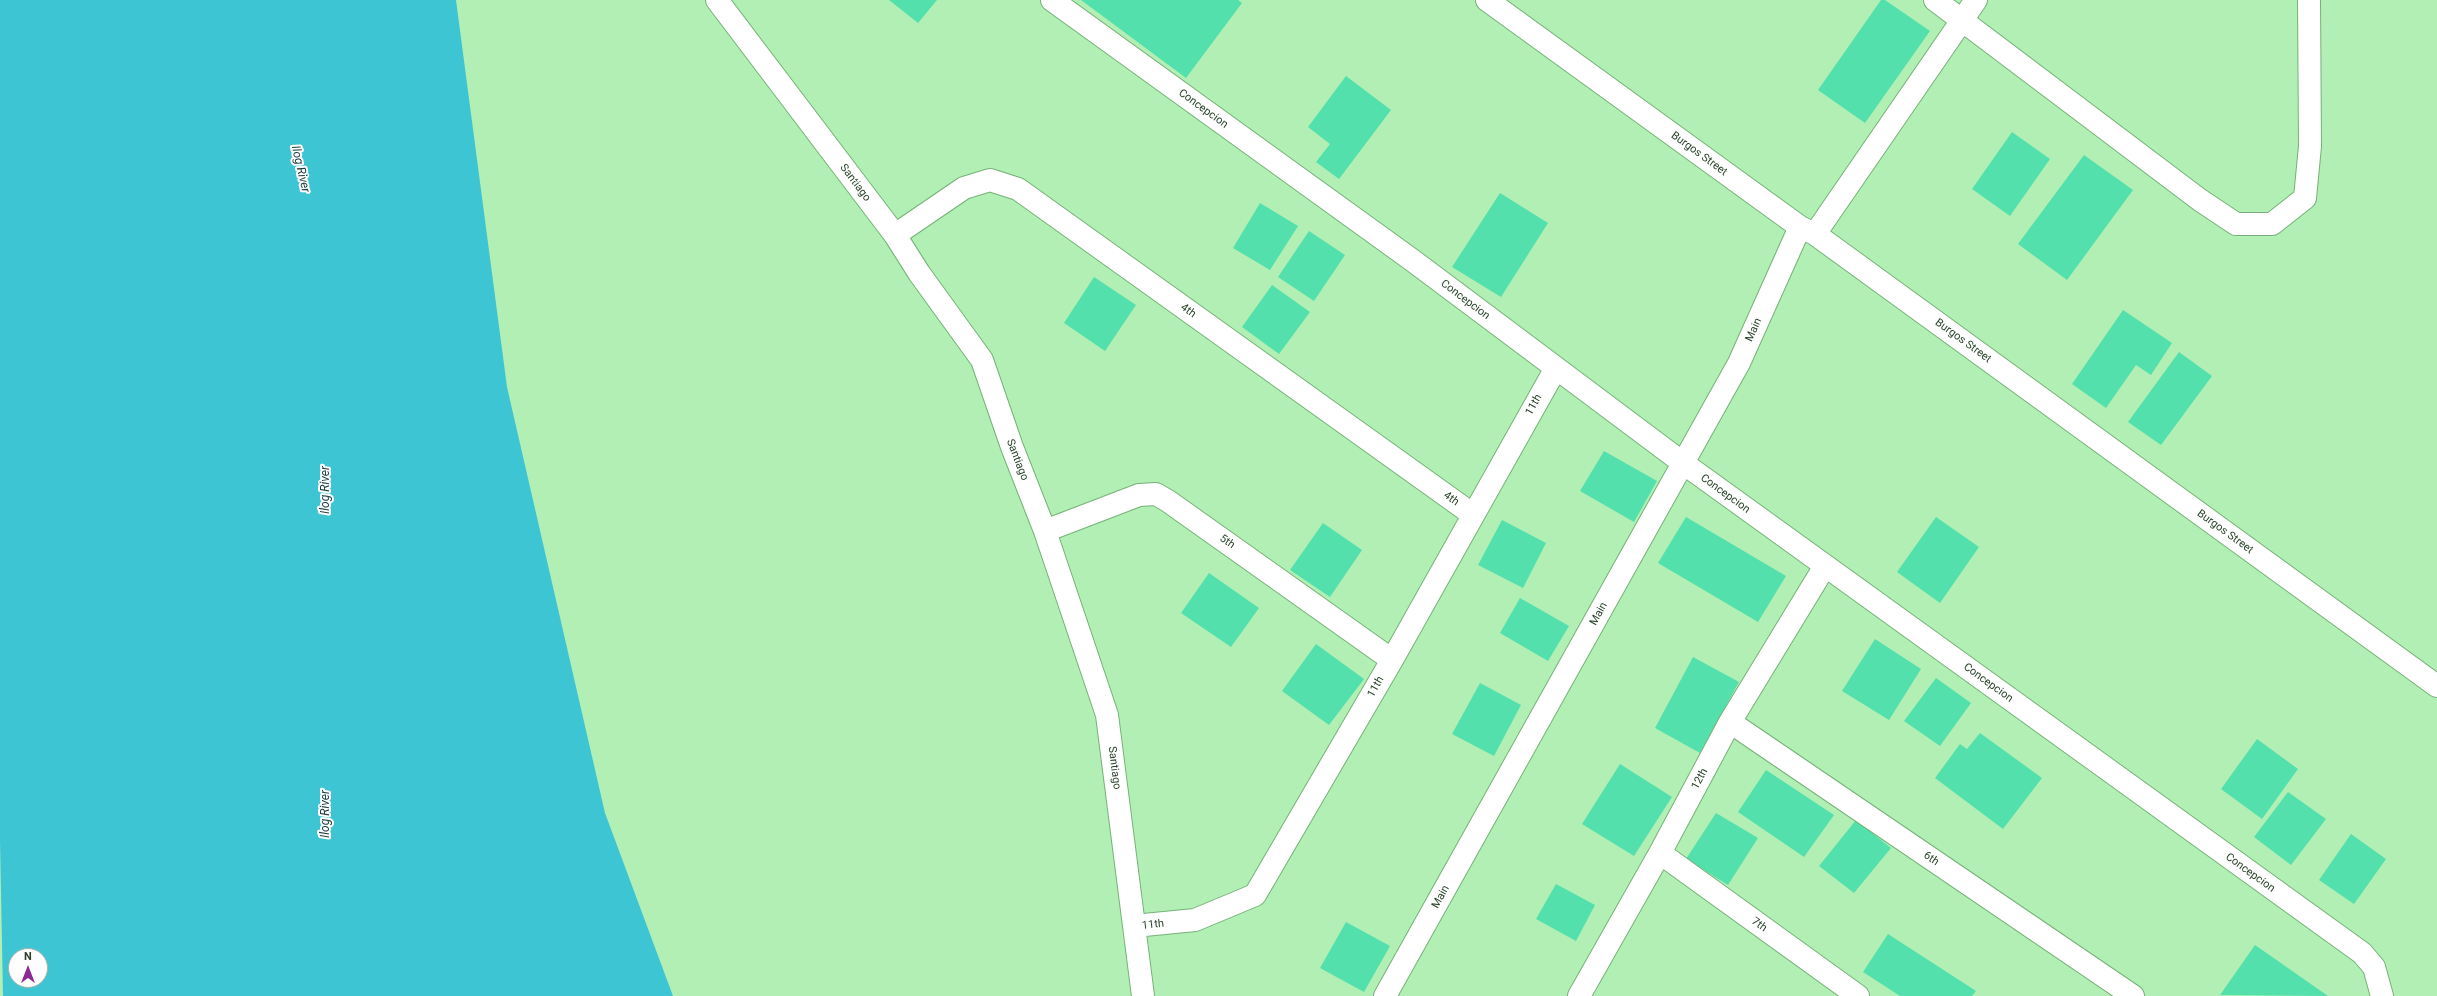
<!DOCTYPE html>
<html>
<head>
<meta charset="utf-8">
<style>
  body { margin:0 }
  #map { position:relative; width:2437px; height:996px; overflow:hidden; background:#b2efb4; font-family:Roboto,sans-serif }
  canvas { display:block }
  .north { position:absolute; left:8px; top:948px; width:40px; height:40px; box-sizing:border-box; background:#fefefe; border:1px solid #a9b3aa; border-radius:50%; rotate:0deg; font-size:11px; font-weight:700; line-height:16px; text-align:center; color:#2a432b }
  .north::after { content:''; display:block; margin:auto; width:14px; height:18px; background:#8c2a92; clip-path:polygon(50% 0,100% 100%,50% 72%,0 100%) }
</style>
</head>
<body>
<div id="map">
<canvas width="2437" height="996"></canvas>
<div class="north">N</div>
</div>
<script>
const g = document.querySelector('canvas').getContext('2d');
g.lineJoin = 'round';
function paint(path, color) { g.fillStyle = color; g.fill(path, 'evenodd'); }
function strokePath(path, color, width, dash) { g.strokeStyle = color; g.lineWidth = width; g.lineCap = dash ? 'butt' : 'round'; g.setLineDash(dash || []); g.stroke(path); }
function drawText(font, color, halo, rows, align = 'center') {
  g.font = font + ' Roboto,sans-serif'; g.lineWidth = 4; g.setLineDash([]); g.textBaseline = 'middle'; g.strokeStyle = halo; g.fillStyle = color; for (const [text, x, y, turn = 0] of rows) {
    g.save(); g.translate(x, y); g.rotate((+turn || 0) * Math.PI / 180); g.textAlign = isNaN(turn) ? turn : align; if (halo) g.strokeText(text, 0, 0); g.fillText(text, 0, 0); g.restore();
  }
}
paint(new Path2D(`
  M0,0H456L507,387L605,813L673,996H3L0,841ZM16,956H40V980H16Z`), '#3ec5d3');
paint(new Path2D(`
  M889,0H937L918,23Z
  M1081,0H1238L1242,3L1186,78Z
  M1881,0H1885L1930,31L1865,123L1818,90Z
  M1346,76L1391,110L1339,179L1316,162L1330,144L1308,127Z
  M2012,132L2050,159L2010,216L1972,189Z
  M2084,155L2133,190L2067,280L2018,244Z
  M1500,193L1548,223L1501,297L1452,267Z
  M1260,203L1298,226L1270,270L1233,248Z
  M1309,231L1345,255L1314,301L1278,277Z
  M1094,277L1136,305L1105,351L1064,323Z
  M1272,285L1310,312L1279,354L1242,327Z
  M2123,310L2172,343L2151,375L2136,365L2106,408L2072,384Z
  M2179,352L2212,376L2161,445L2128,422Z
  M1604,451L1657,481L1634,522L1580,491Z
  M1686,517L1786,576L1758,622L1658,563Z
  M1936,517L1979,547L1940,603L1897,572Z
  M1502,520L1546,543L1523,588L1478,565Z
  M1323,523L1362,550L1330,597L1290,570Z
  M1209,573L1259,608L1231,647L1181,613Z
  M1520,598L1569,626L1548,661L1500,633Z
  M1875,639L1921,669L1889,720L1842,691Z
  M1316,644L1364,679L1329,725L1282,691Z
  M1693,657L1739,682L1700,753L1655,728Z
  M1936,678L1971,703L1940,746L1904,721Z
  M1480,683L1521,705L1494,756L1452,734Z
  M1980,733L2042,778L2003,829L1935,778L1960,744L1967,749Z
  M2257,739L2298,769L2262,819L2221,789Z
  M1620,764L1672,797L1634,856L1582,824Z
  M1766,770L1834,815L1804,857L1738,812Z
  M2288,792L2326,819L2291,865L2254,837Z
  M1716,813L1758,838L1728,885L1686,859Z
  M1856,820L1891,848L1854,893L1819,866Z
  M2351,834L2386,859L2354,904L2319,880Z
  M1556,884L1595,905L1576,941L1536,919Z
  M1346,922L1390,946L1364,992L1320,968Z
  M1888,934L1976,991L1972,996H1900L1863,972Z
  M2255,945L2328,996L2220,995Z`), '#53e0ac');
const minor = new Path2D(`
  M717,0L895,235L919,273L982,360L1012,447L1045,531L1107,715L1143,996
  M1052,0L1412,260L1683,463L2362,953L2374,967L2382,996
  M1487,0L1800,227L1815,234L2437,686
  M1935,0L2200,200L2236,224H2272L2305,198L2310,146L2309,0
  M1815,234L1976,0
  M895,235L964,188L990,180L1018,189L1472,514
  M1045,531L1139,495L1156,494L1168,501L1392,660
  M1730,722L2133,996
  M1660,853L1858,996
  M1134,926L1195,920L1255,895L1392,660L1556,368
  M1385,996L1739,363L1800,227
  M1579,996L1660,853L1730,722L1825,566`);
strokePath(minor, '#76b179', 24);
strokePath(minor, '#fff', 22);
drawText('11px', '#2a432b', '#fefefe', [
  ["Concepcion",1203,109,36],
  ["Burgos Street",1699,154,36],
  ["Santiago",855,183,53],
  ["Concepcion",1465,300,37],
  ["4th",1188,311,36],
  ["Main",1754,330,-66],
  ["Burgos Street",1963,341,36],
  ["11th",1534,405,-60],
  ["Santiago",1017,460,69],
  ["Concepcion",1725,494,36],
  ["4th",1451,499,36],
  ["Burgos Street",2225,532,36],
  ["5th",1227,542,35],
  ["Main",1599,614,-61],
  ["Concepcion",1988,683,36],
  ["11th",1376,687,-60],
  ["Santiago",1114,768,83],
  ["12th",1700,779,-62],
  ["6th",1931,859,34],
  ["Concepcion",2250,873,36],
  ["Main",1441,897,-61],
  ["11th",1153,925,-6],
  ["7th",1759,925,36]
]);
drawText('italic 12px', '#233f42', '#fefefe', [
  ["Ilog River",300,169,77],
  ["Ilog River",326,490,-90],
  ["Ilog River",326,814,-90]
]);
</script>
</body>
</html>
